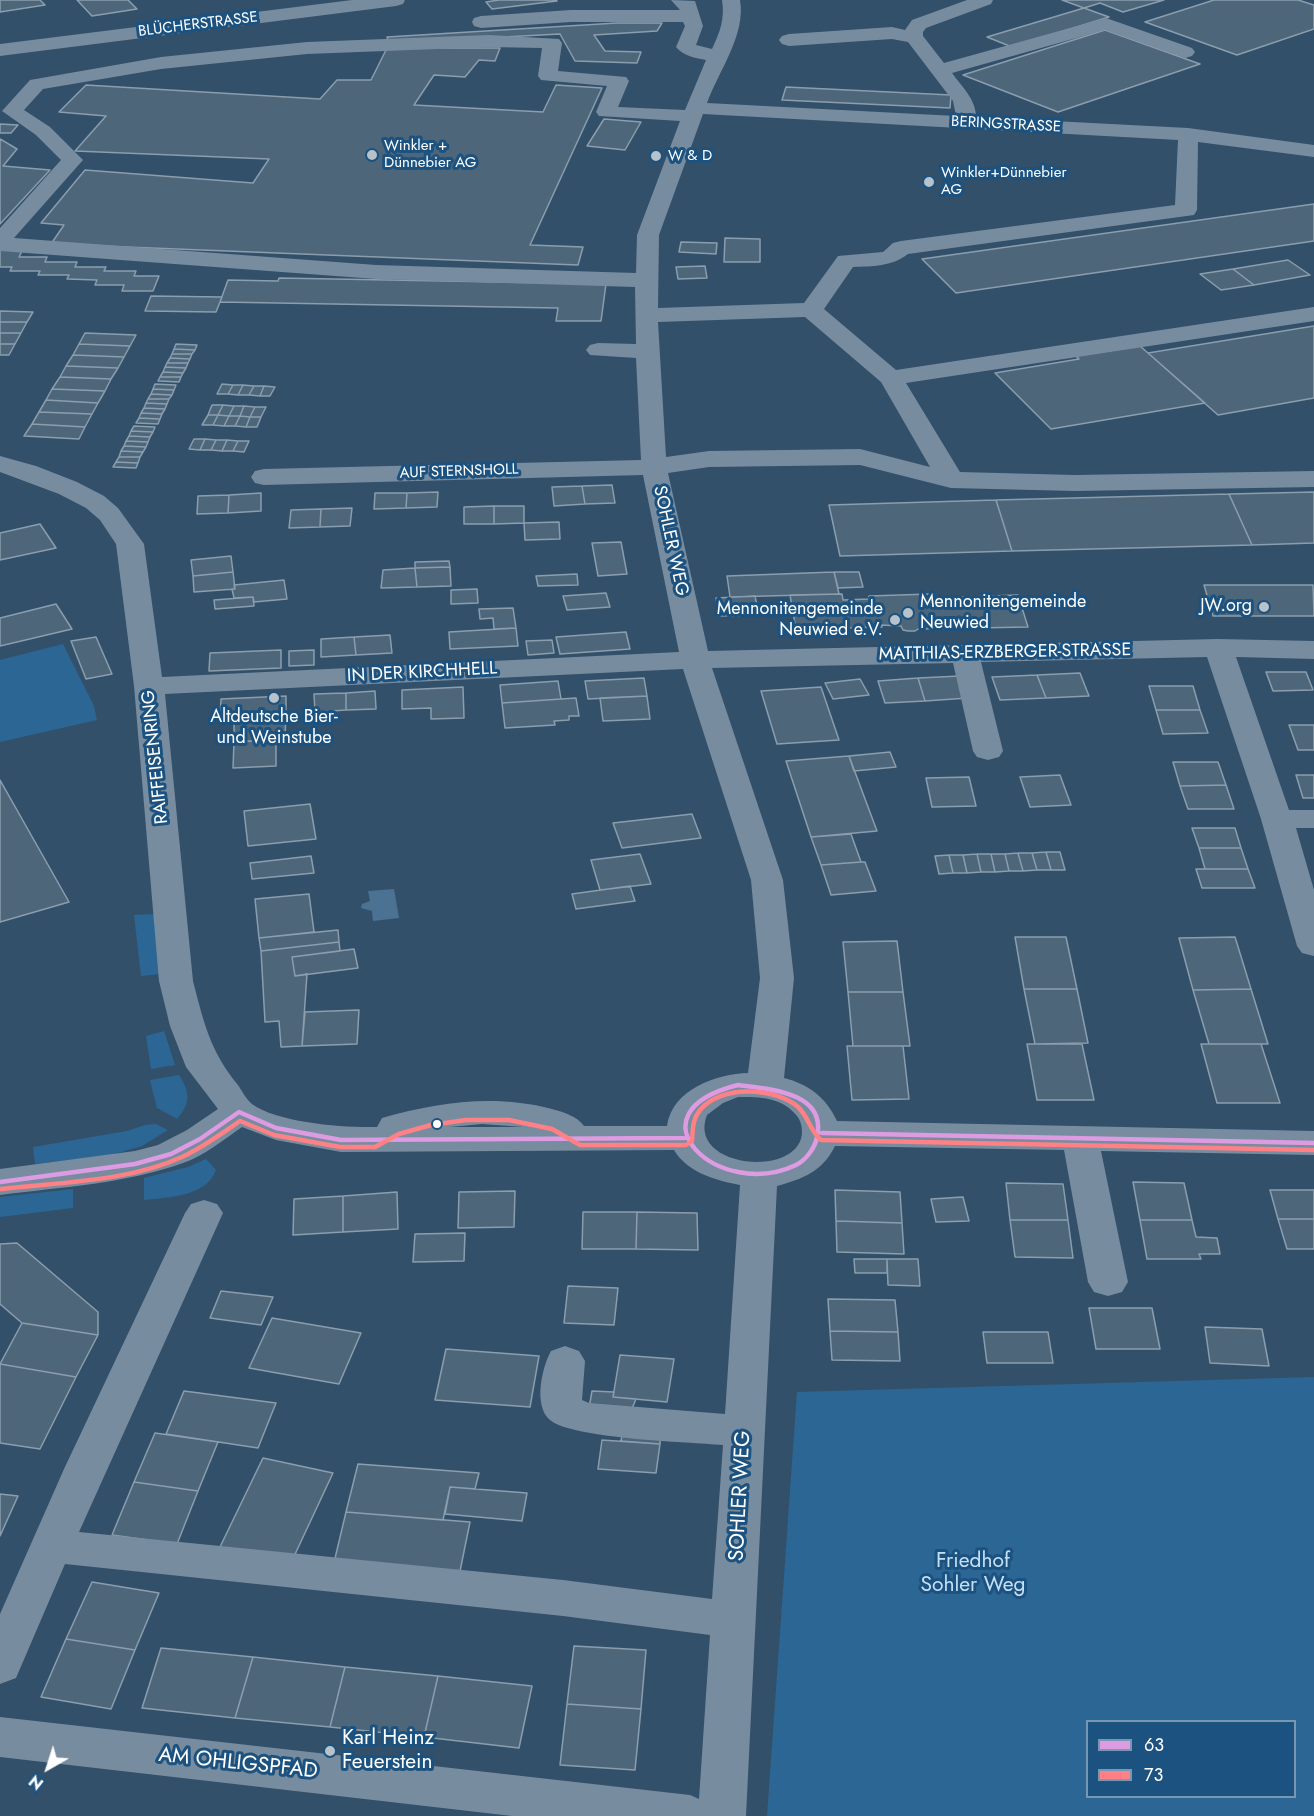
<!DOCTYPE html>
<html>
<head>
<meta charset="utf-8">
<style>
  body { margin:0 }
  #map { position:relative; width:1314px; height:1816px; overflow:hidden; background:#325069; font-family:Jost,sans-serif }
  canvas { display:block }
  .legend { position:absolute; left:1086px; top:1720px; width:210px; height:78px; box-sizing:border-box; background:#1c527f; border:2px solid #7797b2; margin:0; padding:8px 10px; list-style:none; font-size:18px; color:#fff }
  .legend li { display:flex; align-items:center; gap:12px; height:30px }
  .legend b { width:30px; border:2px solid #7797b2 }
  .north { position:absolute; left:18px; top:1738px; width:60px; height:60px; -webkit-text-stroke:4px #1c527f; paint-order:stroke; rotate:219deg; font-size:16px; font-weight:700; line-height:24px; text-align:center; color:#fff }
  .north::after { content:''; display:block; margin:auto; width:21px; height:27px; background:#fff; clip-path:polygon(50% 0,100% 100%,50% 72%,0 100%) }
</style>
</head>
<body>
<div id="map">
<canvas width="1314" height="1816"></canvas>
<ul class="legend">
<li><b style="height:8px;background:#dd9ce2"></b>63</li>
<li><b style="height:8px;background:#ff8085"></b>73</li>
</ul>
<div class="north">N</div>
</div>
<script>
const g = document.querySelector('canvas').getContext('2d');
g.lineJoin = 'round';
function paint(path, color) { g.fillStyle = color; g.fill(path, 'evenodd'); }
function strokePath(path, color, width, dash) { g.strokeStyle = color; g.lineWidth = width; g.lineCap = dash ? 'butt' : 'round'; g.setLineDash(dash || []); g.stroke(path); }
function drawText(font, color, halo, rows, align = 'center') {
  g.font = font + ' Jost,sans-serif'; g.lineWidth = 6; g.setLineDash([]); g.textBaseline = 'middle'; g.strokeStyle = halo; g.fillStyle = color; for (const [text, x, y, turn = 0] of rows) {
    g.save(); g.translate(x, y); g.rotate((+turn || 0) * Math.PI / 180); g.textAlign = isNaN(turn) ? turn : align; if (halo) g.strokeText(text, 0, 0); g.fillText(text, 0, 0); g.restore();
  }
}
paint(new Path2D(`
  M63,644L94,706L97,720L0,742V660Z
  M155,914L161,974L141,976L134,915Z
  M164,1031L175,1065L151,1069L146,1036Z
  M179,1075C190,1092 191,1103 177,1119L157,1108L150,1080Z
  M156,1124L168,1130L142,1146L110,1155L35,1164L33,1147L127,1131L145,1125Z
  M206,1159L216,1170C206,1197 169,1197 144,1200V1178L188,1167Z
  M73,1189V1208L0,1217V1197Z
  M1314,1377V1816H767L797,1392ZM1088,1722H1294V1796H1088Z`), '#2c6695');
paint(new Path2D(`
  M394,889L399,918L373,921L372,911L361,908L362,904L370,901L368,891Z`), '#4b7293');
const building = new Path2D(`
  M0,0H40L45,5L0,12Z
  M77,0H128L137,9L92,16Z
  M499,0H556L557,1L492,9L486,2Z
  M1062,0H1164L1123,12L1100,3L1084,8Z
  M1214,0H1298L1314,5V29L1237,55L1145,22Z
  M1084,8L1109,17L1012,47L987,37Z
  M617,23H662L657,31L594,35L605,51L641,52L637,63L575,61L560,34L389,43L387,37Z
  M1105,30L1200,64L1058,112L963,75Z
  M387,48H500L495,61L479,60L465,77L434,75L414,105L543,112L556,85L602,88L530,245L583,247L578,265L51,244L64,225L41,223L85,170L253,183L269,159L75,151L106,116L59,112L86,85L320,99L337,80H371Z
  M786,87L951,95L950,108L782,100Z
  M604,119L641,122L625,150L587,146Z
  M0,124L18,125L11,133H0Z
  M0,139L17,149L3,166L50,170L0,224Z
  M1314,204V241L956,293L922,259Z
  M725,238L760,239V262H724Z
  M681,242L717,243L716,254L679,252Z
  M0,249L22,251L19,257H47L45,262H77L75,267H106L104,271H136L134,276H159L153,291H122L124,285H95L97,280L67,279L69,275H38L40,271H10L12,267H0Z
  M1288,260L1310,275L1254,285L1233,269Z
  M705,266L707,278L678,279L676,267Z
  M1233,269L1254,285L1221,290L1200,274Z
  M279,278L606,284L601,321H556L558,308L220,302L228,280L278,281Z
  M151,296L222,297L216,312L145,311Z
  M0,311L33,312L27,322H0Z
  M0,322H27L21,333H0Z
  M1314,326V398L1218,415L1148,353Z
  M0,333H21L15,344H0Z
  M85,333L136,335L130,346L79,344Z
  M0,344H15L9,355H0Z
  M79,344L130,346L124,357L73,355Z
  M176,344L197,345L195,350L174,349Z
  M1140,346L1205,403L1051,429L995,373L1079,359L1076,356Z
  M174,349L195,350L192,354H172Z
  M172,354H192L190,359L170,358Z
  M73,355L124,357L118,368L66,366Z
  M170,358L190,359L188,363H167Z
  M167,363H188L186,368L165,367Z
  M66,366L118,368L111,379L60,377Z
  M165,367L186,368L183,373L163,372Z
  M163,372L183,373L181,377H160Z
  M60,377L111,379L105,391L52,389Z
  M160,377H181L179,382L158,381Z
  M155,384L176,385L174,390L153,389Z
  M222,384L233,385L228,394H217Z
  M233,385H243L238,395L228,394Z
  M243,385L254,386L249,395H238Z
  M254,386H264L260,396L249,395Z
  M264,386L275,387L270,396H260Z
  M52,389L105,391L98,403L46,400Z
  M153,389L174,390L172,395L151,394Z
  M151,394L172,395L169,399H148Z
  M148,399H169L167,404L146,403Z
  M46,400L98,403L92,414L39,412Z
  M146,403L167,404L165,409L144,408Z
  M212,405H223L218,415H208Z
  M223,405L234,406L229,416L218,415Z
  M234,406H244L240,416H229Z
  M244,406L255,407L250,417L240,416Z
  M255,407H266L261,417H250Z
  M144,408L165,409L162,414L141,413Z
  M39,412L92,414L85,427L32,424Z
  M141,413L162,414L160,419L139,418Z
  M208,415H218L213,425H202Z
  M218,415L229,416L224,426L213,425Z
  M229,416H240L235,426H224Z
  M240,416L250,417L246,427L235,426Z
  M250,417H261L257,427H246Z
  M139,418L160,419L158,424L136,423Z
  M32,424L85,427L79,439L24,436Z
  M134,426L155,427L153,432L131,431Z
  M131,431L153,432L150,437L129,436Z
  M129,436L150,437L148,442L126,441Z
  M194,439H205L200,450L189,449Z
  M205,439L216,440L211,450H200Z
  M216,440H227L222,451L211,450Z
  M227,440L238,441L233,451H222Z
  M126,441L148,442L146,447L124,446Z
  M238,441H249L244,452L233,451Z
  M124,446L146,447L143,452L121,451Z
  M121,451L143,452L140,457H119Z
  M119,457H140L138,463L116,462Z
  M116,462L138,463L136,468L113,467Z
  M612,485L615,503L585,504L582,486Z
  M582,486L585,504L554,506L552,487Z
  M438,492L437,507L406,508L407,493Z
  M1314,492V543L1252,545L1229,494Z
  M261,493V511L228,513L229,495Z
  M375,493H407L406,508L374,509Z
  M1229,494L1252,545L1012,551L996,500Z
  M229,495L228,513L197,514L198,496Z
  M996,500L1012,551L840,556L829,505Z
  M494,506H524V523L494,524Z
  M494,506V524H464V507Z
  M352,508L350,526L320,527L321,509Z
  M321,509L320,527L289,528L291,510Z
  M559,522L560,539L525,540L524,523Z
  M40,524L56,548L0,560V533Z
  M621,542L627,574L598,576L592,543Z
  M231,556L233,572L193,576L191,560Z
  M449,561L450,567L415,568V562Z
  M450,567L451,586L417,587L415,568Z
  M415,568L417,587L381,588L383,570Z
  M233,572L235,589L194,592L193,576Z
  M834,572H859L863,587L838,588Z
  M834,572L839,594L730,597L727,576Z
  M577,574L578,585L538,586L536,576Z
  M284,580L287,599L254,602L253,597L234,598L232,589H235L234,585Z
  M1204,585H1313L1314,616H1213Z
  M477,589L478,603L451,604V590Z
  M606,593L610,607L567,610L563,596Z
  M842,594L843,600L869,599V596L930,594L931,598L1018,595L1028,627L918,629L915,631H908L903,630L901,626L881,625L882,627L843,628L841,631H829L823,628L796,630L790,595Z
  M755,596L759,615L719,616L716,598Z
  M253,597L254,606L215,609L214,600Z
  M56,604L72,629L0,646V618Z
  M513,608L516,628L494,629L493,618L480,619L479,609Z
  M516,628L518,646L450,649L449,632Z
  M626,632L630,649L560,654L556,637Z
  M390,635L392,653L356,655L354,637Z
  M96,637L112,674L86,679L71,641Z
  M354,637L356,655L321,657V639Z
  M552,640L554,653L528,655L526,641Z
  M281,650V668L209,671L210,653Z
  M314,650V665L289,666V651Z
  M1266,672H1306L1313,690L1273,691Z
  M1080,673L1089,696L1046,698L1037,675Z
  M1037,675L1046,698L1000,700L992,677Z
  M960,676L968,698L925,701L918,678Z
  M644,678L647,696L588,699L585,681Z
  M918,678L925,701L885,703L878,681Z
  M860,679L869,695L833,699L825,683Z
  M558,681L561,699L502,703L500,685Z
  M1149,686H1193L1200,710H1156Z
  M463,687L464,718L431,719V708L402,709V690Z
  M821,687L839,740L777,744L761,691Z
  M375,691L376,709L346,710V693Z
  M346,693V710L315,712L314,694Z
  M286,696V713L220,716L221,699Z
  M647,696L650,719L603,721L600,698Z
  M576,698L579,716H569V720L554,721L555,725L505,728L502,703Z
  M1156,710H1200L1208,733L1163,734Z
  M286,713L285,739L234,742V716Z
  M1289,725H1314V750H1298Z
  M276,740V766L233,768L234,742Z
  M890,752L896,767L854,771L849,756Z
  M849,756L877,831L811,837L786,761Z
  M1173,762H1218L1226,785L1180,786Z
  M1060,775L1071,805L1030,807L1020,777Z
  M1296,775H1314V798H1303Z
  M969,777L976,806L932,807L926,778Z
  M0,780L69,902L0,922Z
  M1226,785L1234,809H1188L1180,786Z
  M310,804L316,839L248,846L244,811Z
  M692,814L701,838L622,848L613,823Z
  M1192,828H1235L1241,848H1199Z
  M851,834L861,862L821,865L811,837Z
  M1199,848H1241L1248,869H1205Z
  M1046,852L1051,870H1037L1032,853Z
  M1046,852H1060L1065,870H1051Z
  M1018,853L1023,871H1009L1005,854Z
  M1018,853H1032L1037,870L1023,871Z
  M640,854L651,884L600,890L591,860Z
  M977,854L981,872L967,873L963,855Z
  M977,854H991L995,872H981Z
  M991,854H1005L1009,871L995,872Z
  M949,855H963L967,873H953Z
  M949,855L953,873L939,874L935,856Z
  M311,856L314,873L252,879L250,863Z
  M861,862H865L876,891L831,895L821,865Z
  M1196,869H1248L1255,888H1202Z
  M630,886L635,901L576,909L572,894Z
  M309,894L314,932L259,938L255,899Z
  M338,930L339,942L261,951L259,938Z
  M1015,937H1066L1077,989H1024Z
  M1235,937L1251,989L1193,990L1179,938Z
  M897,941L903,992H848L843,942Z
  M339,942L340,951L292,957L295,976L307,974L302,1046L281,1047L279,1021L265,1022L261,951Z
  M354,949L358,968L295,976L292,957Z
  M1024,989H1077L1088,1043L1035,1044Z
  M1251,989L1268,1044H1209L1193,990Z
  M848,992H903L910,1046H853Z
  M359,1010L357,1044L302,1046L305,1012Z
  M1027,1044H1082L1094,1100H1037Z
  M1201,1044H1261L1280,1103H1217Z
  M847,1046H903L909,1099L852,1100Z
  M1133,1182L1184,1183L1192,1220H1140Z
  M1006,1183L1063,1184L1068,1220H1010Z
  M835,1190L900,1192L902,1223L836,1221Z
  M1270,1190H1314V1219H1278Z
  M515,1191L514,1227L458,1228L459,1192Z
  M397,1192L398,1229L343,1232V1196Z
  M343,1196V1232L293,1235L294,1199Z
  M963,1197L969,1221L936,1222L931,1199Z
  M583,1212H637L636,1249H582Z
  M637,1212L697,1213L698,1250L636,1249Z
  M1278,1219H1314V1249H1287Z
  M1010,1220H1068L1073,1258L1015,1257Z
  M1140,1220H1192L1196,1237L1217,1238L1220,1254H1199L1201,1259H1147Z
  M836,1221L902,1223L904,1254L837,1252Z
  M465,1233L464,1261L413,1262L415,1234Z
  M17,1243L98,1312V1335L22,1323L0,1304V1244Z
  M854,1259H887V1273H855Z
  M887,1259H918L920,1286L888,1285Z
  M568,1286L618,1288L614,1325L564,1323Z
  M221,1291L273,1297L261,1325L210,1318Z
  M828,1299L895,1300L898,1332L830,1331Z
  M1089,1308H1152L1160,1349H1096Z
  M272,1318L361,1333L339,1384L249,1368Z
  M22,1323L98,1335L76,1377L0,1364Z
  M1205,1327L1262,1329L1269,1366L1210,1363Z
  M830,1331L898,1332L900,1361L832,1360Z
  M983,1332H1048L1053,1363H987Z
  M446,1349L539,1356L530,1407L435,1400Z
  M620,1355L674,1359L667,1402L613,1397Z
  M0,1364L76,1377L40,1449L0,1443Z
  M184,1391L276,1403L258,1448L166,1434Z
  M592,1391L614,1392L613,1397L636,1399L631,1411L589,1408Z
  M624,1425L661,1428L660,1444L621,1441Z
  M155,1433L218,1442L198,1491L134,1482Z
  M602,1440L660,1444L656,1473L598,1469Z
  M263,1458L333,1473L290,1565L219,1549Z
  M358,1464L479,1473L475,1489L450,1487L443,1520L346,1512Z
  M134,1482L198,1491L177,1544L112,1535Z
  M450,1487L527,1493L522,1521L445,1514Z
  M0,1494L18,1496L0,1536Z
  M346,1512L470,1522L458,1581L332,1571Z
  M92,1582L159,1593L135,1650L66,1639Z
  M66,1639L135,1650L111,1709L41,1697Z
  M574,1646L646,1650L641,1709L567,1704Z
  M161,1648L253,1657L235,1718L142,1708Z
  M253,1657L345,1667L330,1727L235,1718Z
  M345,1667L438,1676L424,1737L330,1727Z
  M438,1676L532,1686L519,1748L424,1737Z
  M567,1704L641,1709L635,1770L560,1765Z`);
paint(building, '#4e667a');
strokePath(building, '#8b9eae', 1.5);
paint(new Path2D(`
  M352,0H405L403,4L396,6L0,56V44Z
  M671,0L695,1L703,26L696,45L712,49C720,32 725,19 722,0H740C746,35 719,70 707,103L956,116L953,101L908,42L892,39L789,46L782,44L779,40L782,36L789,34L892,27L905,30L912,20L967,0H993L991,4L926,28L923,32V36L944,63L1106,18L1192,48L1195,52L1192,56L1185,58L1105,30L952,73C962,87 976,99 976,117L1188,128L1314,145V157L1198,142L1197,210L1194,215L908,254C891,267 873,266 853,267L824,309L896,370L1314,307V321L906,383L960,472L1075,475L1314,471V487L1075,491L951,488L860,465L709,467L668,473L708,651L1218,639L1314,641V659L1236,657L1289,810H1314V828H1296L1314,890V956L1302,953L1297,946L1261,819L1207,657L981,662L1003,751L999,757L988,760L977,757L973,751L953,663L712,668L783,880L794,978L784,1078C808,1084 826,1097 837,1121L1314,1131V1155L1101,1151L1128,1282L1122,1292L1108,1296L1094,1292L1088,1282L1064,1150L835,1146C823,1171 803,1179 777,1186L746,1816H512L0,1757V1717L690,1795L699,1799L710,1635L563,1616L65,1564L16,1678L0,1684V1614L64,1469L185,1213L191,1204L204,1200L217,1204L223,1213L79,1532L563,1580L712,1599L723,1445C688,1442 573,1439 550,1420C533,1406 542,1367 551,1351L565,1346L579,1351L585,1361L582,1400L589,1403L725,1414L740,1185C715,1180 688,1173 674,1150L341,1152L276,1140L242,1127C223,1140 204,1156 183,1163C125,1184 60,1187 0,1195V1169L135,1151L158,1145L187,1130L218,1109L186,1067L170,1026L159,981L134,686L116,544L100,520L86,508L59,494L0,472V456L36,466L77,482L104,496L118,508L144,544L162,677L679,652L643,475L264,485L255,483L251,477L255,471L264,469L641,460L636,358L590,355L586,350L590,345L598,343L636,344L635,287L376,279L0,251V228L61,160L36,135L2,111L30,80L161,57L307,42L489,35L559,39L562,43L558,71L626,77L629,81L618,107L685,110L706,60C696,58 683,56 676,47L685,26L683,22H571L481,28L474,26L472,22L474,18L481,16L571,10H680ZM489,47L542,48L538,76L541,80L607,86L596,112L599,116L680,121L637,235L636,273L376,265L14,238L83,160L50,127L24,110L43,89L161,69L307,54ZM703,114L1178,140L1175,205L901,241L893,243L883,252L838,256L804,303L658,308L659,235ZM805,317L881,382L930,467L860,449L709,451L666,457L658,322ZM683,669L751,880L760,978L748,1073C717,1074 672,1089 667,1126H584C577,1116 563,1112 552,1109C494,1094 439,1102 382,1118L377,1127C345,1128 278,1123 252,1104C246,1099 242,1091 238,1085C210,1051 204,1023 193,981L165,694ZM738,1097C761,1097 782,1097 797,1116C801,1121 802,1127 802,1133C799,1179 686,1168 707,1115L723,1103ZM482,1124L524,1127H450Z`), '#788c9f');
strokePath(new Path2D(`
  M738,1085C769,1089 827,1092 817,1137C815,1148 806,1160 796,1165C718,1202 625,1113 738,1085Z
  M822,1133L1314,1143
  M0,1182L135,1164L171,1154L200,1139L239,1112L276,1128L341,1140L685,1138`), '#dd9ce2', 4.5);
strokePath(new Path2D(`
  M1,1189C60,1182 127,1182 182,1157C202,1148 221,1134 240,1121L274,1135L340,1147H375L399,1134L431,1125L466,1120H509L552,1129L580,1145H686L692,1141C693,1129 692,1120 700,1110C721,1085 773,1087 797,1106C808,1115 810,1131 821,1140L1314,1150`), '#ff8085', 4.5);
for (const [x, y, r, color] of [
  [372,155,6,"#b7c2ca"],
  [656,156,6,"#b7c2ca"],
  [929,182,6,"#b7c2ca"],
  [1264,607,6,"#b7c2ca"],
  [908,613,6,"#b7c2ca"],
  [895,620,6,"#b7c2ca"],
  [274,698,6,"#b7c2ca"],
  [437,1124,5,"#fff"],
  [330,1751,6,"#b7c2ca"]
]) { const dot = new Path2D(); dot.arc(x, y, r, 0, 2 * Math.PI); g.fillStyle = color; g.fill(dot); strokePath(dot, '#1c527f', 2); }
drawText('15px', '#fff', '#1c527f', [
  ["BLÜCHERSTRASSE",198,25,-7],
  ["BERINGSTRASSE",1006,125,3],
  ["AUF STERNSHOLL",459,472,-2]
]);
drawText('15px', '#fff', '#1c527f', [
  ["Winkler +",384,146],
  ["Dünnebier AG",384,163],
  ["W & D",668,156],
  ["Winkler+Dünnebier",941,173],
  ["AG",941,190]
], 'left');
drawText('18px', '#fff', '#1c527f', [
  ["SOHLER WEG",670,541,78],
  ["MATTHIAS-ERZBERGER-STRASSE",1005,653,-1],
  ["IN DER KIRCHHELL",422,673,-3],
  ["RAIFFEISENRING",156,757,-96]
]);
drawText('18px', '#fff', '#1c527f', [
  ["Mennonitengemeinde",920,603,"left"],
  ["Neuwied",920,624,"left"],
  ["JW.org",1252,607],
  ["Mennonitengemeinde",883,610],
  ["Neuwied e.V.",883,631],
  ["Altdeutsche Bier-",274,718,"center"],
  ["und Weinstube",274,739,"center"]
], 'right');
drawText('21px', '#fff', '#1c527f', [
  ["SOHLER WEG",741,1496,-87],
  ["AM OHLIGSPFAD",238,1764,6]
]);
drawText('21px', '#c3e0f7', '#1c527f', [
  ["Friedhof",973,1562],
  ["Sohler Weg",973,1586]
]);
drawText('21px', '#fff', '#1c527f', [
  ["Karl Heinz",342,1739],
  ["Feuerstein",342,1763]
], 'left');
</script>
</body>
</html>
